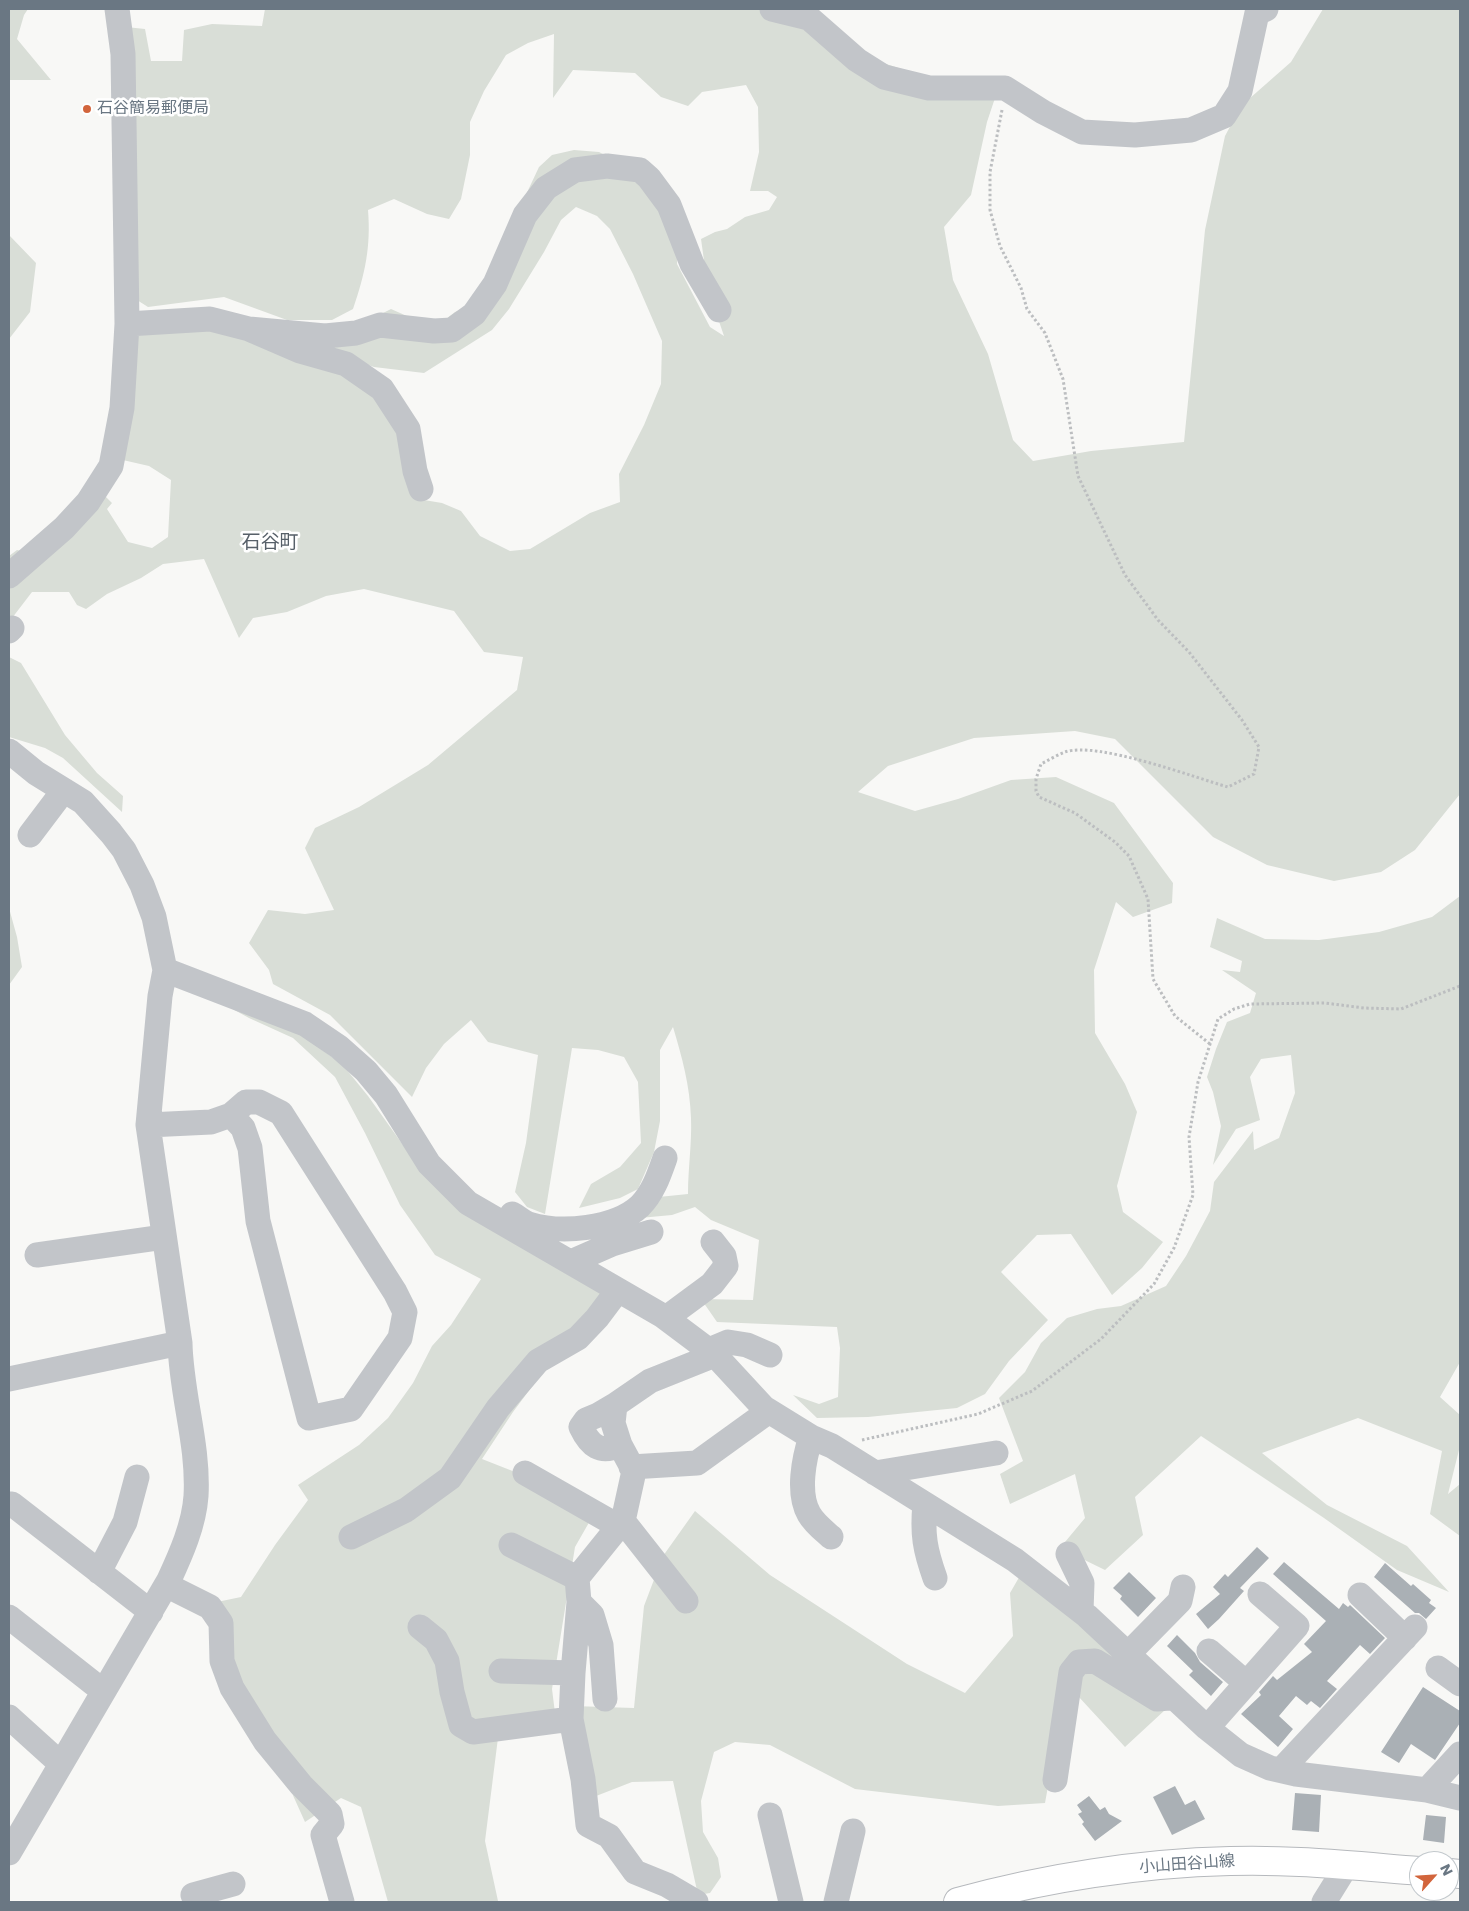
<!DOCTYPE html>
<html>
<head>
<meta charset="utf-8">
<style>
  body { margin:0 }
  #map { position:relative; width:1469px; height:1911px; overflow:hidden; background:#f8f8f6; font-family:Poppins,sans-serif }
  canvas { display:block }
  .frame { position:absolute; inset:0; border:10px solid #6a7783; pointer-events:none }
  .north { position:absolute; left:1409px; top:1851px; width:50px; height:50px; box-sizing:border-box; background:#fff; border:1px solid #c3c9cd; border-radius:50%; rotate:64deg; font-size:14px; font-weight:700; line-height:20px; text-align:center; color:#6a7783 }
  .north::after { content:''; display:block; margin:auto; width:18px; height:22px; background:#d2653c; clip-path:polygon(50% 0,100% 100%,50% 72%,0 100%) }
</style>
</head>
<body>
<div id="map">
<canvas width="1469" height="1911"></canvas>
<div class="frame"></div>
<div class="north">N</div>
</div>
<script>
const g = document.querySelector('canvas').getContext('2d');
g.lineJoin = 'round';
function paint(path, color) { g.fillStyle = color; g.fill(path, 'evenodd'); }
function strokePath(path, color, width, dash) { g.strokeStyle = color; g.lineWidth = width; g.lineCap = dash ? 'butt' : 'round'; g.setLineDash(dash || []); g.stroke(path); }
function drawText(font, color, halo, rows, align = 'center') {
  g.font = font + ' Poppins,"Noto Sans JP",sans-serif'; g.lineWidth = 5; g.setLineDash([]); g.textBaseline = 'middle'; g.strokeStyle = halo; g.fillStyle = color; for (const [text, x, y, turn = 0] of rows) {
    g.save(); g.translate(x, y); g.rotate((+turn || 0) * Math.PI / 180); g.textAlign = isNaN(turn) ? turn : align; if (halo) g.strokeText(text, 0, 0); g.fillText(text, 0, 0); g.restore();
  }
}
paint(new Path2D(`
  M9,9H28L24,15L17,39L51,80H9Z
  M265,9H777L874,60L963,89L996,95L987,122L971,195L944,227L953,280L988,354L1013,440L1033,461L1091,451L1184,442L1205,230L1225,136L1241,106L1291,62L1323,9H1460V794L1415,850L1381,872L1334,881L1267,865L1213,837L1115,739L1075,731L974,738L888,766L858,792L915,811L958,799L1011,780L1056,777L1114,803L1173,883L1172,903L1133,917L1116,902L1094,970L1095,1033L1125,1084L1137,1112L1117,1186L1123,1212L1163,1242L1142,1268L1112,1295L1071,1234L1037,1235L1001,1272L1048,1320L1009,1361L985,1394L957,1408L868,1417L817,1418L793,1395L819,1404L838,1397L840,1348L837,1327L717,1322L701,1299L753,1300L759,1240L711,1220L695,1207L672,1215L596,1222L649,1198L688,1194C688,1169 692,1143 691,1118C690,1086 682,1057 673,1027L660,1050V1121L654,1152L638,1189L620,1198L579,1208L591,1184L620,1167L641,1143L638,1082L624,1057L598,1050L572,1048L545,1214L527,1207L515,1192L526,1143L538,1055L488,1042L471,1020L444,1044L426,1068L412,1097L330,1015L273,984L269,970L249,943L268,910L305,914L334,910L305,848L315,828L359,807L428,765L517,690L523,657L484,652L454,611L364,589L326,596L287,612L253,618L239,638L204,559L163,564L141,578L107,594L86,609L77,605L69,592H32L9,622V556L17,550L36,554L100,491L112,503L107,509L128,542L152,548L168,537L171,480L149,466L114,458L135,329L213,328L347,368L392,407L418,499L442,503L461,511L480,536L510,551L530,549L590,513L620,502L619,474L644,425L661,384L662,341L633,274L610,229L597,216L576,207L561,220L544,252L509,309L492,330L424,373L374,367L280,334L300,335L379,315L391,309L434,328L455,312L475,303L539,167L552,155L574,150L599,152L627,166L678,235L677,264L710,327L724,336L708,289L701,239L715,232L727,229L745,217L769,210L777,197L768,191H750L759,152L758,107L746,85L702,92L688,106L661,97L635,73L573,70L553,98L554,34L528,43L506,55L484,91L470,122V155L461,199L449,219L427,214L394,199L368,210C371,247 365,274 353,309L332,320H287L224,297L148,307L137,300L126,27L145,29L151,61H182L184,30L212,24L262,26Z
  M9,235L36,263L30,312L9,339Z
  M9,657L21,663L65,735L97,773L123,796L122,812L63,758L45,748L9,737Z
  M1460,896V1362L1440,1397L1460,1415V1446L1448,1494L1460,1484V1536L1430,1514L1442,1451L1358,1418L1262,1453L1327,1505L1407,1546L1449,1592L1397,1570L1324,1518L1201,1436L1135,1497L1143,1535L1105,1570L1060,1548L1085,1518L1075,1474L1010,1504L1000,1474L1023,1461L999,1398L1025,1372L1041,1343L1067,1318L1097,1309L1121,1306L1166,1286L1186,1256L1210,1211L1214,1182L1253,1131L1254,1150L1279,1138L1295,1093L1291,1055L1261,1059L1250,1077L1260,1120L1236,1129L1213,1165L1221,1126L1213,1092L1207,1077L1216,1049L1227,1022L1250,1013L1256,993L1222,970L1240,972L1242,961L1210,947L1217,918L1265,939L1319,940L1379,932L1432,917Z
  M9,908L17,937L22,967L9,985Z
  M198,990L260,1006L342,1064L368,1096L403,1145L626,1299L560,1349L513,1412L482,1459L599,1505L575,1547L552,1689L555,1713L500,1722L485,1841L498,1901L497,1902H388L361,1807L341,1798L305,1822L217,1627V1602L241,1597L275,1545L308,1500L298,1485L359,1445L388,1418L413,1383L432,1346L451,1325L481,1279L435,1255L400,1205L365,1133L335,1077L293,1038L249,1018Z
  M695,1511L770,1575L907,1664L965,1693L1013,1636L1010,1593L1021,1574L1073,1607L1165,1710L1125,1747L1078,1696L1058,1731L1045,1803L998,1806L855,1789L770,1745L735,1742L714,1752L701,1801L703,1832L718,1858L721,1877L710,1893L698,1895L673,1781L632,1782L591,1798L573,1706L634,1708L644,1606L663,1556Z`), '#d9ded7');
paint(new Path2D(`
  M1257,1547L1269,1558L1240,1588L1244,1591L1219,1619L1208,1629L1196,1614L1220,1594L1213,1587L1225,1574L1228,1577Z
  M1284,1562L1339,1609L1343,1603L1348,1607L1350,1605L1385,1638L1370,1654L1360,1645L1327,1681L1337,1689L1320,1708L1311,1701L1307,1705L1296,1696L1279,1716L1293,1729L1278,1747L1241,1714L1261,1695L1259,1692L1273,1676L1277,1680L1312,1652L1304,1644L1326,1621L1273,1574Z
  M1385,1563L1411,1586L1413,1584L1431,1600L1429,1603L1436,1608L1426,1619L1419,1613H1415L1374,1577Z
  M1129,1572L1156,1598L1138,1617L1120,1599L1122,1596L1113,1588Z
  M1177,1635L1195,1653L1200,1662L1223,1682L1211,1696L1189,1675L1193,1671L1167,1646Z
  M1423,1687L1460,1711V1723L1435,1760L1411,1744L1399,1763L1381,1752Z
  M1175,1786L1185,1805L1195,1800L1205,1819L1172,1835L1153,1797Z
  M1295,1793L1321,1795L1319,1832L1292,1830Z
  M1089,1796L1100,1810L1105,1807L1109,1814L1122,1821L1095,1841L1082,1824L1084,1822L1078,1814L1082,1812L1077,1805Z
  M1426,1815L1446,1817L1444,1843L1423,1840Z`), '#aab0b5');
const major = new Path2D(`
  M1449,1873L1460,1874
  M958,1902C1044,1878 1141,1863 1230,1861C1293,1859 1356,1866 1419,1871`);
strokePath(major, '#b6b9bd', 30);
strokePath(new Path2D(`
  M1002,110L990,172V210L1000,246L1021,288L1027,309L1045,333L1063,379L1078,476L1125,575L1158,620L1189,652L1242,720L1259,747L1254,774L1228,787C1193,777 1097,741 1065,752C1057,755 1049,760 1041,764L1036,779V791L1039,797L1075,813L1115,842L1129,856L1148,899L1153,979L1175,1016L1210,1044
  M862,1440L978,1414L1032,1391L1101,1339L1154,1284L1174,1248L1193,1195L1189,1137L1198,1082L1218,1019L1234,1009L1250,1004L1325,1003L1364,1008L1401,1009L1460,986`), '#bcbec0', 3, [2.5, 2.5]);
strokePath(new Path2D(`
  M772,9L809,18L857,60L884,77L929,88H1005L1043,112L1082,132L1135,135L1191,130L1224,116L1240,91L1257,13L1266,9
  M127,324L210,319L249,329L300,351L346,364L382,389L408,429L415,471L421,489
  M249,329L325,336L356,333L380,325L434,331L452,330L474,314L495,284L525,215L546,188L575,170L607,166L640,170L649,178L669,205L692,264L719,310
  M9,576L64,528L88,502L111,466L122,408L127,324L123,54L117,9
  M9,631L12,628
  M9,751L36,773L83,802L111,833L124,850L142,885L154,917L165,970L160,996L148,1125L180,1343C181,1394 199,1445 196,1496C194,1525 181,1554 169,1580L9,1853
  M30,835L64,790
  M165,970L305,1024L339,1047L366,1071L386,1095L429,1164L468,1203L663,1316L715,1355L764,1408L811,1437L832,1446L1015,1560L1087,1616L1207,1728L1241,1755L1270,1768L1296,1774L1427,1790L1460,1798
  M148,1125L211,1122L231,1115L246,1102H259L281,1113L395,1292L405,1312L400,1338L351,1409L309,1418L258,1221L250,1148L243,1128L231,1115
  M512,1214C518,1217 523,1222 529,1224C561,1234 615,1229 640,1206C653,1193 659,1175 665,1158
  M37,1255L164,1237
  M571,1262L612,1244L651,1232
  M666,1318L712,1284L726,1266L724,1256L713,1242
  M709,1350L728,1342L747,1345L770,1355
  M9,1379L180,1343
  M615,1405L598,1415L586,1420L581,1427C590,1446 600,1454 620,1445
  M811,1437C804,1458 797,1493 809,1514C814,1523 823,1530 831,1537
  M631,1467L697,1463L769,1411
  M525,1473L618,1526
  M875,1473L996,1453
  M12,1504L151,1612
  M925,1504C922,1534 925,1550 935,1578
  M623,1521L686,1601
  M351,1537L406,1510L450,1478L498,1408L538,1361L578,1338L597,1318L618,1290
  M511,1545L577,1578
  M1068,1554L1082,1583L1081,1611
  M99,1572L125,1522L137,1477
  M166,1585L210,1607L221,1623L222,1661L232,1688L265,1741L301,1785L330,1814L332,1824L323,1835L342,1902
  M1360,1595L1405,1638
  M579,1602L592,1615L601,1645L605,1699
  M9,1617L103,1691
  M420,1627L436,1640L447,1661L452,1692L461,1725L473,1732L571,1719
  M1209,1651L1246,1683
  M1128,1654L1180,1601L1183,1587
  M1438,1668L1460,1684
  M501,1671L573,1673
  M9,1717L61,1764
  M1207,1728L1297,1626L1260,1594
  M1281,1770L1415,1627
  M1055,1780L1071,1672L1079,1662L1095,1661L1157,1699L1169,1698
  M1427,1790L1460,1754
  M770,1815L791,1902
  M193,1895L233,1884
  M696,1902L667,1885L635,1872L609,1836L588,1825L583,1779L571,1719L573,1673L579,1602L577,1578L623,1521L634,1471L620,1445L613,1423L615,1405L650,1381L715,1355
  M836,1902L853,1831
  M1324,1902L1347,1865`), '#c2c5c9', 25);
strokePath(major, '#fff', 28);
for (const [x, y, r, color] of [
  [87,109,5,"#d2653c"]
]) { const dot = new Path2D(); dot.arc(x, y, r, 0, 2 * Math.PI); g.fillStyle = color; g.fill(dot); strokePath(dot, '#fff', 2); }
drawText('16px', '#6a7783', '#fff', [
  ["石谷簡易郵便局",97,109]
], 'left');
drawText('16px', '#6a7783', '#fff', [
  ["小山田谷山線",1187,1865,-4]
]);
drawText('19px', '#576069', '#fff', [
  ["石谷町",270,543]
]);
</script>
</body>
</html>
